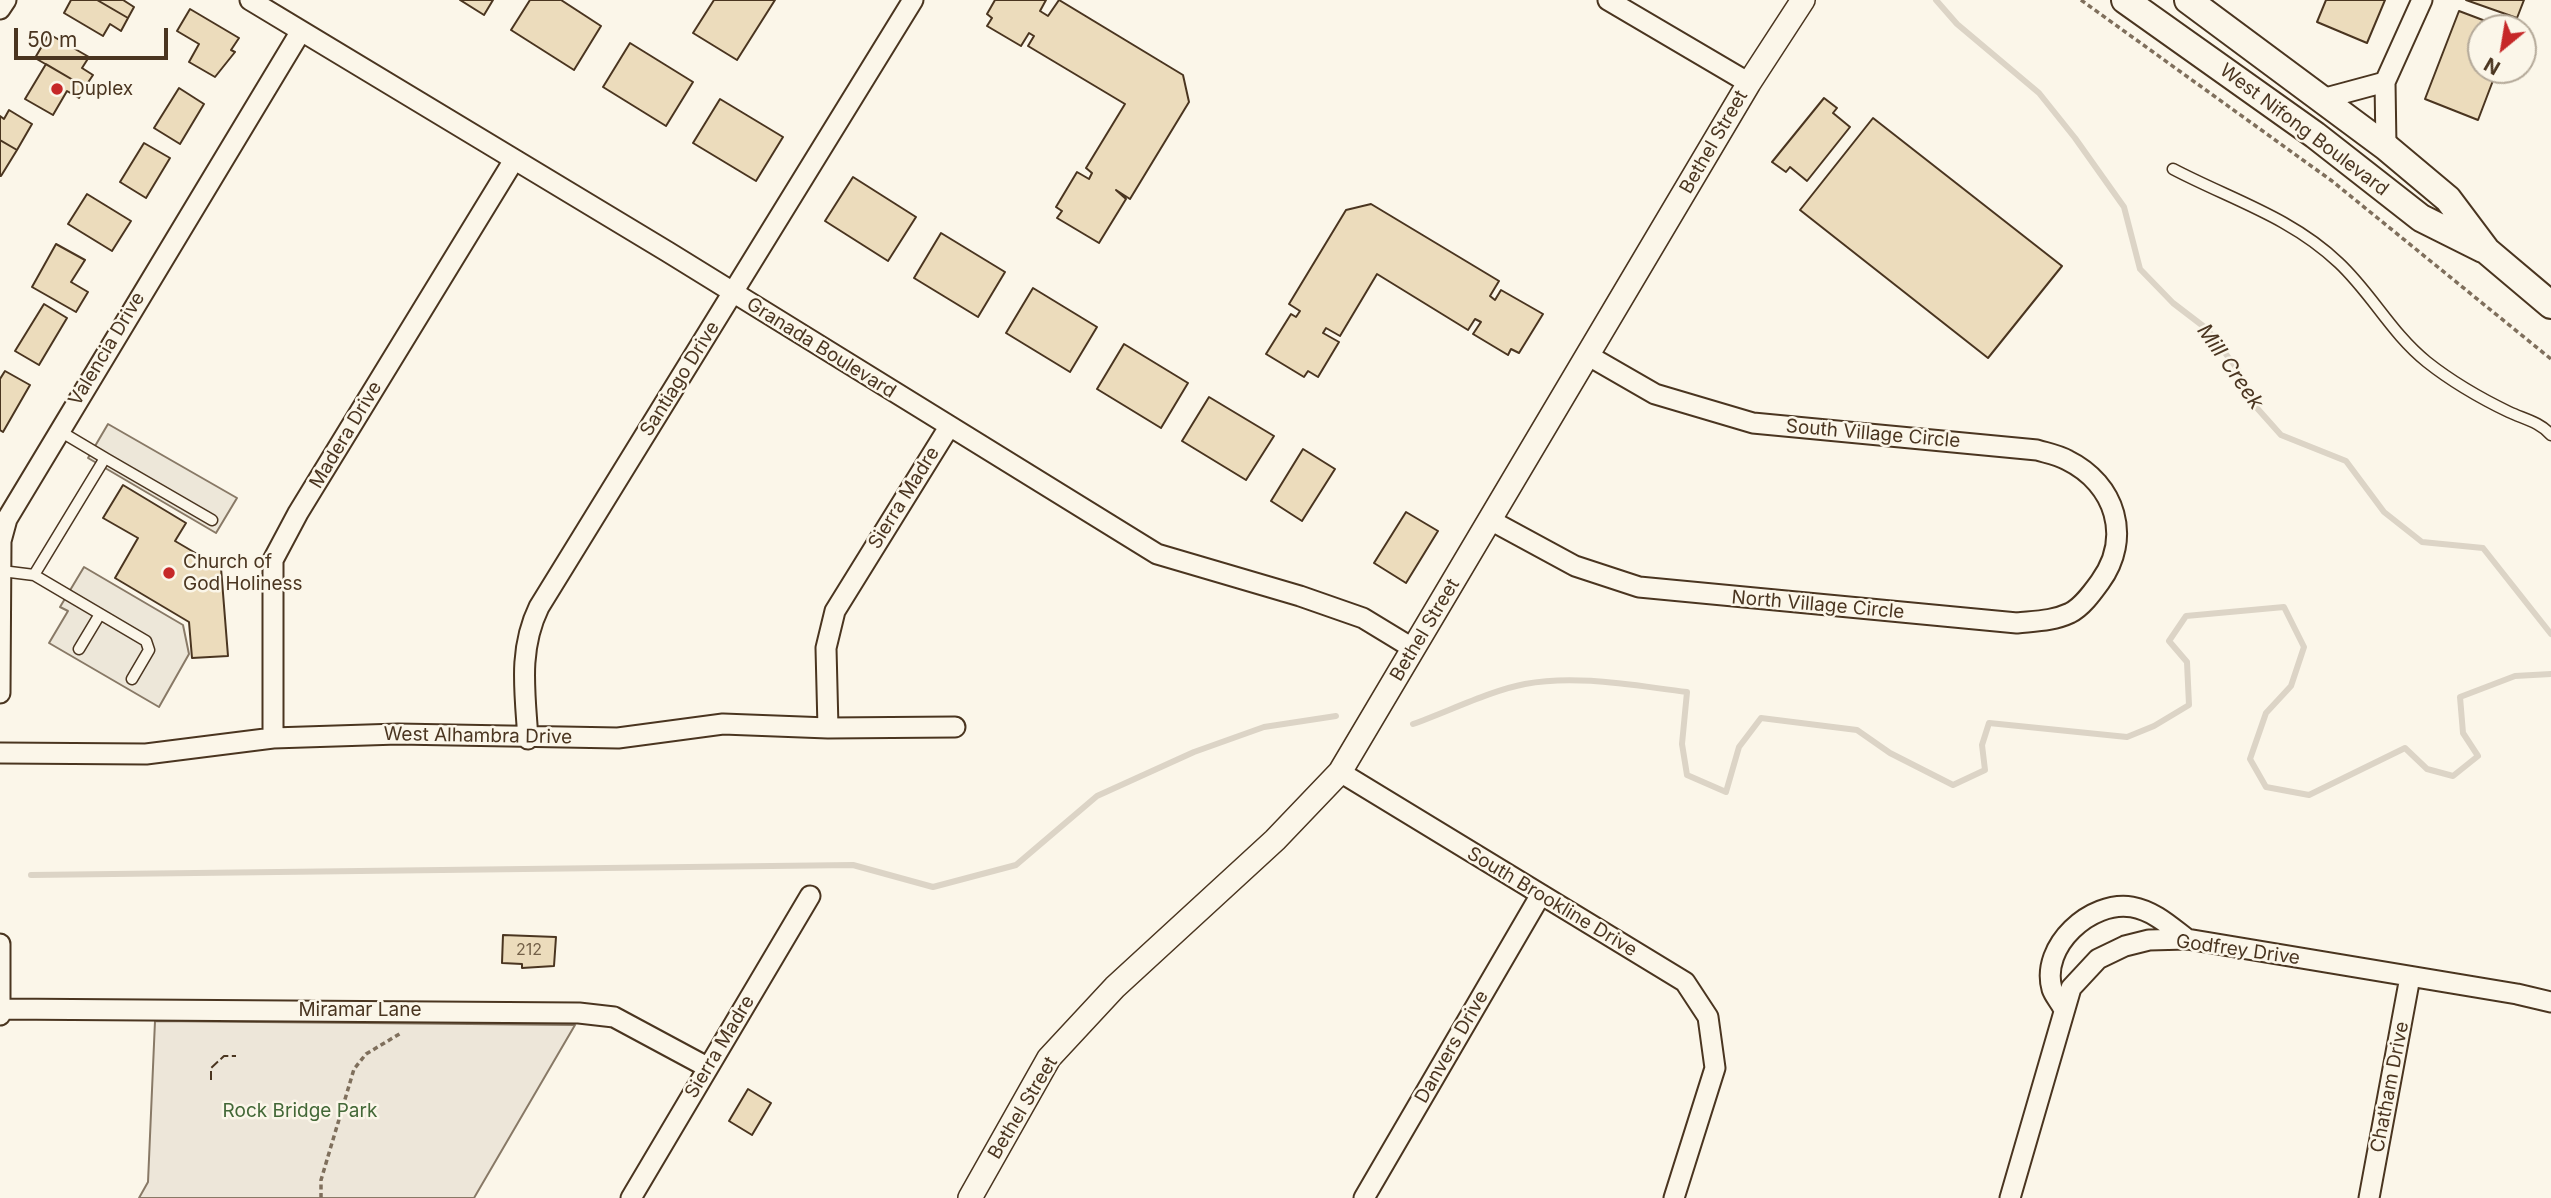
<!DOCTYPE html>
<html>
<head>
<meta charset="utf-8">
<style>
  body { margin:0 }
  #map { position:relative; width:2551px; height:1198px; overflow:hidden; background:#fbf6e9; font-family:Inter,sans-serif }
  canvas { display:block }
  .north { position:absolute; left:2467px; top:14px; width:70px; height:70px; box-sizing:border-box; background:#fbf6e9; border:2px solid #b4a999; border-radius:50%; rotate:210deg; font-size:19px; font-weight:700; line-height:28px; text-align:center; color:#4a3520 }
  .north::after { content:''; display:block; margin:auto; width:24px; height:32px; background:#c62828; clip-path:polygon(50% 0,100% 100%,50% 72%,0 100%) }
  .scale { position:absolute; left:14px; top:28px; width:154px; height:32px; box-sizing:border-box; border:4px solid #4a3520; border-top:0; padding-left:9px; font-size:21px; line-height:24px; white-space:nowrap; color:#4a3520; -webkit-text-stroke:5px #fbf6e9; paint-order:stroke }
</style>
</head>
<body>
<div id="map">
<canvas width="2551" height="1198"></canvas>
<div class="north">N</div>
<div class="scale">50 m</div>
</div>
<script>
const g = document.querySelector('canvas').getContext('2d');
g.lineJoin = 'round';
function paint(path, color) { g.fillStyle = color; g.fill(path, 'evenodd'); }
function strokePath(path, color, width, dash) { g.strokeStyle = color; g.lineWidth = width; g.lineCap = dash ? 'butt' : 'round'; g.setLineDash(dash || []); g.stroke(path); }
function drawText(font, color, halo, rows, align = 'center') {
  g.font = font + ' Inter,sans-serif'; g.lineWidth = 5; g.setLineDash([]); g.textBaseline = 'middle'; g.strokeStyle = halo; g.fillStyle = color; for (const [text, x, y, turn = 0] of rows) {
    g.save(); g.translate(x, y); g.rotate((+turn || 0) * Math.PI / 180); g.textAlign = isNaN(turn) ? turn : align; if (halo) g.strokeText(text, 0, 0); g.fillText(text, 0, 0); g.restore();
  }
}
const green = new Path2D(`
  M155,1021L575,1025L474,1198H139L148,1182Z`);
paint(green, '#ede6d9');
strokePath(green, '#887966', 2);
const parking = new Path2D(`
  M108,424L237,498L216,533L88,458Z
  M84,567L183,625L189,654L159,707L49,643L68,611L60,607Z`);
paint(parking, '#ede7d9');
strokePath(parking, '#887966', 2);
strokePath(new Path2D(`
  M1936,0L1957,24L2039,93L2075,138L2124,207L2140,269L2173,303L2207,329L2238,370L2248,398L2281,435L2346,461L2384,512L2422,542L2483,548L2551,634
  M1413,724C1447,712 1492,690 1525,684C1577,674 1636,686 1687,692L1682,744L1687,775L1726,792L1739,747L1761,718L1857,730L1890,753L1953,785L1985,770L1982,745L1989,723L2127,737L2154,726L2189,705L2187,662L2169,641L2186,616L2284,607L2304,647L2291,686L2266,713L2250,759L2266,787L2309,795L2405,748L2427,769L2453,776L2478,756L2463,733L2460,697L2515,676L2551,674
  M31,875L853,865L933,887L1016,865L1097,796L1194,752L1264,727L1336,716`), '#dcd4c6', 6);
const building = new Path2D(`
  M71,0H97L128,18L121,31L110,24L103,36L64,13Z
  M97,0H123L134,7L128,18Z
  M460,0H493L484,15Z
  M530,0H561L601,26L574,70L511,30Z
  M714,0H775L737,60L693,33Z
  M995,0H1046L1040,11L1048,16L1059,0L1183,75L1189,102L1130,199L1116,190L1126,199L1099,243L1057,218L1062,211L1056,207L1077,172L1089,179L1092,173L1086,168L1125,104L1028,46L1034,36L1029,33L1021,46L987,26L992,18L987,14Z
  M2326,0H2385L2367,43L2317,22Z
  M2466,0H2524L2517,18Z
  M190,9L239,38L231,50L235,52L215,77L189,62L199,44L177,31Z
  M2459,11L2504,28H2481V70H2497L2478,120L2425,99Z
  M49,34L89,57L82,68L93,75L85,87L35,58Z
  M630,43L693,82L666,126L603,87Z
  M46,64L85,87L79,98L67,91L53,115L25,99Z
  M179,88L204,104L180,144L154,128Z
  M1824,98L1837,108L1833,113L1850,127L1807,181L1790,167L1786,172L1772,162Z
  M720,99L783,137L756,181L693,143Z
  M9,110L32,124L17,150L0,140V116L4,119Z
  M1873,118L2062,266L1988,358L1800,210Z
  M0,140L17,150L1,176H0Z
  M144,143L170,158L146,198L120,182Z
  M853,177L916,217L888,261L825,221Z
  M87,194L131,221L112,251L68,224Z
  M1371,204L1499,281L1490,296L1495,300L1501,290L1543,314L1519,353L1511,349L1508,355L1473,334L1481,322L1475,319L1468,330L1377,274L1340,336L1326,328L1323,333L1339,342L1318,377L1308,371L1304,377L1266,354L1291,314L1296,317L1300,311L1289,304L1346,210Z
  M941,233L1005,272L978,317L914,278Z
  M56,244L85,260L71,282L88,292L76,312L32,287Z
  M1033,288L1097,327L1070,372L1006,333Z
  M44,304L67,318L39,365L15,351Z
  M1124,344L1188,383L1161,428L1097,389Z
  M5,371L30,385L3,432L0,430V379Z
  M1209,397L1274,436L1246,480L1182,441Z
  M1303,449L1335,469L1302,521L1271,501Z
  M123,485L186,523L175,541L221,568L228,656L192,658L189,622L115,578L138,538L103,518Z
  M1406,512L1438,531L1406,583L1374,563Z
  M503,935L556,937L554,966L522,968V964L502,963Z
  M748,1089L771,1103L752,1135L729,1121Z`);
paint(building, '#ecdcbc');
strokePath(building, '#4a3520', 2);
const service = new Path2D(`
  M2173,169C2230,199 2291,217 2339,263C2372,294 2391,333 2427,362C2451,381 2482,399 2509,412C2524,419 2540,422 2551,435
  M105,458L212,520
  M2,571L34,575L105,458L58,430
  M34,575L146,641L149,650L132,679
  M79,649L100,614`);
const minor = new Path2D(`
  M250,0L668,252L1157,554L1300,596L1363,618L1414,649
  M1608,0L1749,83
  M0,9L6,0
  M2322,99L2385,82
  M2386,147L2385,82L2422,0
  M1492,521L1575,566L1639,587L2017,623C2036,621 2053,621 2070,613C2082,607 2092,593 2100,582C2132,538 2116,484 2067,460C2058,455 2047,453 2037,450L1753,423L1655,394L1589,356
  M0,693L1,541L7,519L301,31
  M828,728L826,648L835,611L949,427
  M273,738V560L298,513L514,160
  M528,739C525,692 518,650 539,607L913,0
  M0,753L146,754L273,738L398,734L618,738L723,724L828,728L955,727
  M1340,772L1685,982L1708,1017L1715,1068L1674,1198
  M0,944V1015
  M2063,1008C2060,1002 2054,995 2052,989C2040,946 2091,900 2132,907C2154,911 2170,926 2187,939
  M0,1009L579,1013L614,1017L707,1067
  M631,1198L810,896
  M1364,1198L1540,896
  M2010,1198L2071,988L2098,959L2125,946L2149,940L2187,939L2517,994L2551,1002
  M2369,1198L2410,977`);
const tertiary = new Path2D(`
  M970,1198L1049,1058L1115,987L1275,840L1340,772L1749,83L1803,0`);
const secondary = new Path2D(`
  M2125,0L2315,135L2421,218L2483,249
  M2188,0L2386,147L2448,199L2487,251L2551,305`);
strokePath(service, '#4a3520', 13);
strokePath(minor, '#4a3520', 23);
strokePath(tertiary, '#4a3520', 26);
strokePath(secondary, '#4a3520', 30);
strokePath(new Path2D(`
  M2081,0L2332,181L2551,359
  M321,1198V1180L354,1069L366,1054L401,1033`), '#7f6f5c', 3.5, [5, 3.5]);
strokePath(service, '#fbf6e9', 10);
strokePath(minor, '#fbf6e9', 19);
strokePath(tertiary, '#fbf6e9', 23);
strokePath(secondary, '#fbf6e9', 26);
strokePath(new Path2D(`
  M211,1080V1068L224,1056H236`), '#4a3520', 2, [9, 3.5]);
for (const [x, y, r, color] of [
  [57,89,7,"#c62828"],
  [169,573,7,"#c62828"]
]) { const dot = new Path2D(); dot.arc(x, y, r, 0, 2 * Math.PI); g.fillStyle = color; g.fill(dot); strokePath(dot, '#fbf6e9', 2.5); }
drawText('16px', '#725f47', null, [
  ["212",529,950]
]);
drawText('19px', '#4a3520', '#fbf6e9', [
  ["Duplex",71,89],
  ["Church of",183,562],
  ["God Holiness",183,584]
], 'left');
drawText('19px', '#4a3520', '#fbf6e9', [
  ["West Nifong Boulevard",2304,130,37],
  ["Bethel Street",1714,142,-60],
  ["Granada Boulevard",821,348,32],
  ["Valencia Drive",107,349,-59],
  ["Santiago Drive",680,379,-58],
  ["South Village Circle",1873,434,5],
  ["Madera Drive",346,435,-59],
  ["Sierra Madre",904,498,-58],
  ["North Village Circle",1818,605,5],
  ["Bethel Street",1425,630,-59],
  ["West Alhambra Drive",478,736,1],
  ["South Brookline Drive",1552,902,31],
  ["Godfrey Drive",2238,950,8],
  ["Miramar Lane",360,1010],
  ["Sierra Madre",720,1047,-59],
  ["Danvers Drive",1452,1047,-60],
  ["Chatham Drive",2390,1087,-79],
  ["Bethel Street",1023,1108,-59]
]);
drawText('19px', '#436837', '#fbf6e9', [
  ["Rock Bridge Park",300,1111]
]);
drawText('italic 21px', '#4a3520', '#fbf6e9', [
  ["Mill Creek",2230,367,55]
]);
</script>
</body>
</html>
